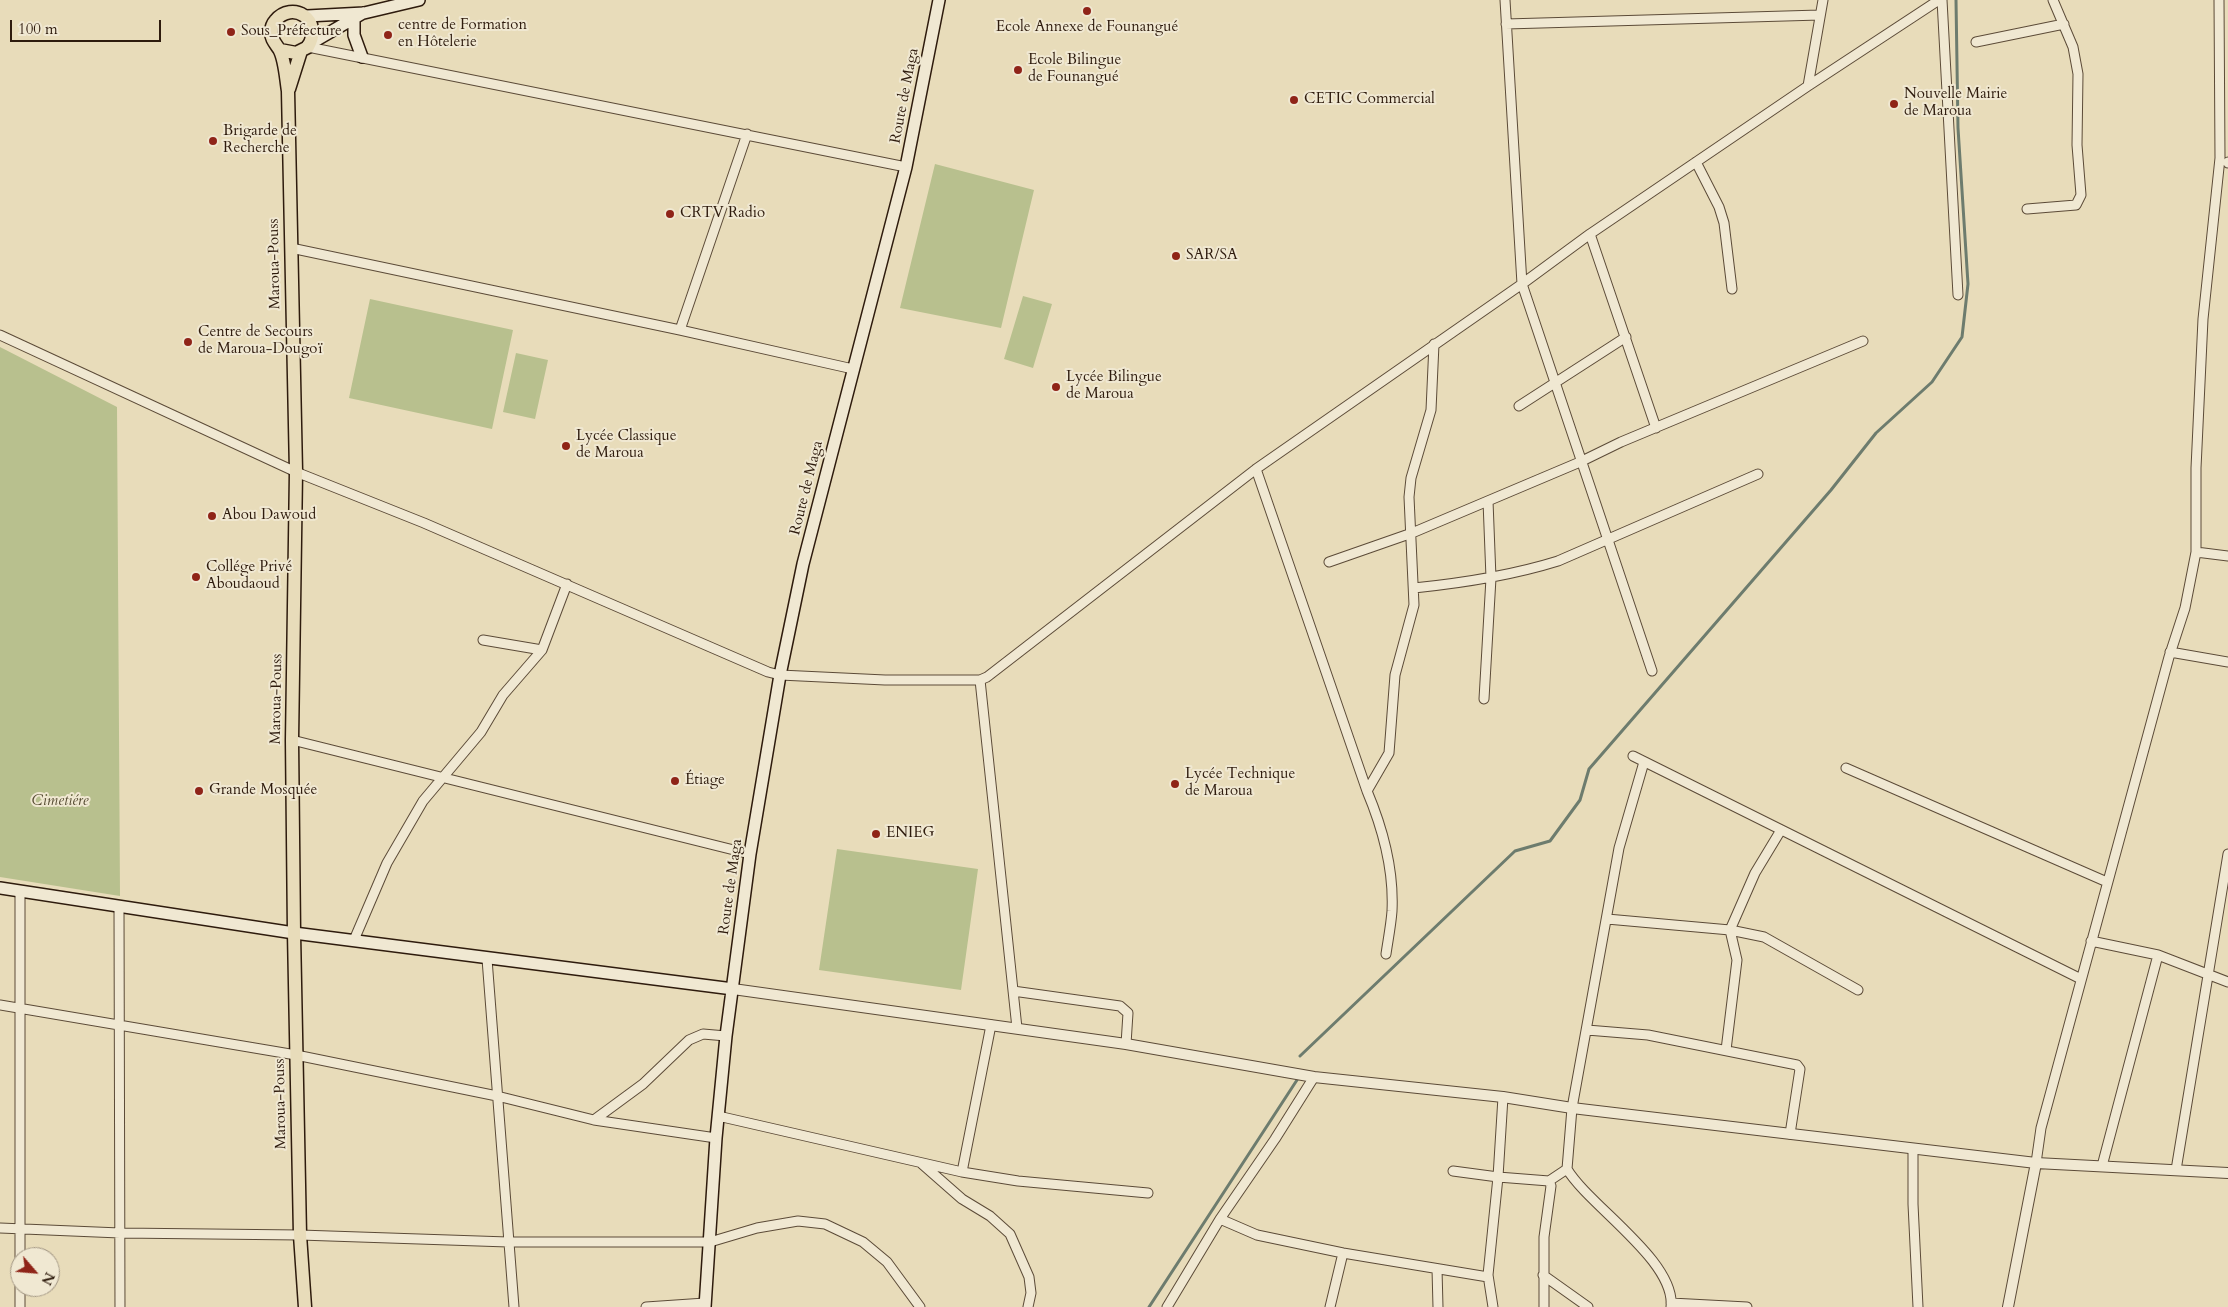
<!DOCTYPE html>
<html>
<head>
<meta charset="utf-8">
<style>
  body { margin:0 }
  #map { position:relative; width:2228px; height:1307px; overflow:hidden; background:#e8dcba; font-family:Cardo,serif }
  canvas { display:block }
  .north { position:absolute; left:10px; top:1247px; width:50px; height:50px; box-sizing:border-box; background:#f0e8d2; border:1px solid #a29683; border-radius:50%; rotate:117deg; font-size:14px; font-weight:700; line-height:20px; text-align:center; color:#2e1b0d }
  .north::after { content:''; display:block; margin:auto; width:18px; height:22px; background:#8f2418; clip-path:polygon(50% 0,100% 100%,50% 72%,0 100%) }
  .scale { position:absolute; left:10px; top:20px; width:151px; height:22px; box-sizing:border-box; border:2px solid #2e1b0d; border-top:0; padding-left:6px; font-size:15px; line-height:18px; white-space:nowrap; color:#2e1b0d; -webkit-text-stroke:4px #f0e8d2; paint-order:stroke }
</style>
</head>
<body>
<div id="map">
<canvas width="2228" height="1307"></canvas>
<div class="north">N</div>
<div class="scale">100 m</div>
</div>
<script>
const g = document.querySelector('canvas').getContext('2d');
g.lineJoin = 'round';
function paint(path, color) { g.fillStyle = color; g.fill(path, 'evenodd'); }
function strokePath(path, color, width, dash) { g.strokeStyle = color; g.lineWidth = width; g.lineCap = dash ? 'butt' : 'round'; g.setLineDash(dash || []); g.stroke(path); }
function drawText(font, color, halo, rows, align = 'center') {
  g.font = font + ' Cardo,serif'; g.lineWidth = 4; g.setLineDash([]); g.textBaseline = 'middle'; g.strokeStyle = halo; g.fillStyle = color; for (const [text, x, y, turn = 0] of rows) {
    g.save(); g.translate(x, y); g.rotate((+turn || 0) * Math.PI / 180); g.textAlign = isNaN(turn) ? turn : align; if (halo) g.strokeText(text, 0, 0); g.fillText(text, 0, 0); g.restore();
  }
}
paint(new Path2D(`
  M935,164L1034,190L1001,328L900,308Z
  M1023,296L1052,304L1033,368L1004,359Z
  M370,299L513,330L492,429L349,398Z
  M0,347L117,407L120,896L0,877Z
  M516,353L548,360L535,419L503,412Z
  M837,849L978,869L961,990L819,970Z`), '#b8c08e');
strokePath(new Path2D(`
  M1300,1056L1515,851L1550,841L1580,800L1589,769L1831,490L1876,433L1932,382L1962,337L1968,284L1958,128L1956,0
  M1149,1307L1297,1080`), '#6d7c6e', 3);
const minor = new Path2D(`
  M1505,0L1522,284L1652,671
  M1942,0L1958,295
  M1506,24L1820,15
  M1976,42L2064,24
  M308,47L906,167
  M1808,86L1823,0
  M1696,162L1719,207L1724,223L1732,289
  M2228,163V162
  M2027,209L2076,205L2081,195L2077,145L2078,74L2073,47L2053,0
  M1590,234L1656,428
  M291,248L680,330L853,369
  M680,330L747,134
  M0,335L296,472L424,523L768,672L780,675L885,680H980L987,677L1256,469L1522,284L1590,234L1808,86L1939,0
  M1519,406L1626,337
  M1256,469L1367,791L1389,753L1395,675L1414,605L1409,497L1411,478L1431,410L1434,344
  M2196,552L2228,556
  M1329,562L1412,533L1580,462L1621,442L1863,341
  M1414,588C1463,583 1510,576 1558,561L1758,474
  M483,640L542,650
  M2170,652L2228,662
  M980,680L1017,1028
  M1484,699L1491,578L1488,501
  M292,740C445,777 597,817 750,854
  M1633,756L2081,979
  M1644,762L1619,848L1572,1108L1567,1169C1589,1206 1676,1261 1671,1307
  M1846,768L2107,882
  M1367,791C1383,829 1394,870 1392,911C1391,925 1388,940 1386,954
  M20,891V1257
  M119,907L120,1307
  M1607,919L1730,930L1764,937L1858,990
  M354,940L387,863L423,801L481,732L503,695L542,650L567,584
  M2091,941L2158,955L2228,982
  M487,959L514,1307
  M1013,991L1120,1006L1128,1013L1126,1044
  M0,1005L296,1055L497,1096L594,1120L716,1138
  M1587,1030L1648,1035L1797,1065L1800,1069L1790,1134
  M1726,1050L1737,960L1730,930L1755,873L1781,830
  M718,1116L962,1172L1018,1181L1148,1193
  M594,1120L643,1084L689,1040L703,1034L726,1036
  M1913,1149V1204L1918,1307
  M921,1163L962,1199L990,1216L1010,1234L1029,1277L1031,1293L1028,1307
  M2036,1163L2041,1128L2169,657L2185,608L2196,552V468L2203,319L2220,158L2219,0
  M2102,1166L2158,955
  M2176,1170L2228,854
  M1453,1171L1498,1177L1549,1181L1567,1169
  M962,1172L991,1025
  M1220,1219L1257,1235L1343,1253L1488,1277
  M0,1228L120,1233L300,1235L508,1242H710L757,1228L798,1221L825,1224L863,1242L887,1262L920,1307
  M1437,1269L1438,1307
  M1543,1275L1588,1307
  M1671,1303L1747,1307
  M20,1307V1287
  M646,1307L705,1303
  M1167,1307L1220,1219L1275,1139L1314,1077
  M1330,1307L1343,1253
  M1493,1307L1488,1275L1498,1177L1503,1097
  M1544,1307V1237L1551,1186L1549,1181`);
const tertiary = new Path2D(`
  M733,989L1126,1044L1314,1077L1503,1097L1572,1108L2036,1163L2228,1173
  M2008,1307L2036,1163`);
const secondary = new Path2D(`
  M307,16L364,13L419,0
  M354,18V35L362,57
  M308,45L363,13
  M0,888L294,933L733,989
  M705,1307L716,1138L726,1036L750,854L780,675L803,564L906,167L939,0`);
const primary = new Path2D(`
  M280,50L296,53L308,47C324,19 292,0 275,21C273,23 271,28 271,32C271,39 275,43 279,49C285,59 286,79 288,91L296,472L292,740L294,933L300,1235L305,1307
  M289,89L301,51`);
strokePath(minor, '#5c4b38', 11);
strokePath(tertiary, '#5c4b38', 12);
strokePath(secondary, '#2e1b0d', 14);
strokePath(primary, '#2e1b0d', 15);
strokePath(minor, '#f0e8d2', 9);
strokePath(tertiary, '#f0e8d2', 10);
strokePath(secondary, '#f0e8d2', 11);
strokePath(primary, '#e8dcba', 12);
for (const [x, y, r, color] of [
  [1087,11,5,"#8f2418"],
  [231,32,5,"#8f2418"],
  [388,35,5,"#8f2418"],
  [1018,70,5,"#8f2418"],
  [1294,100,5,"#8f2418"],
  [1894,104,5,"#8f2418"],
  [213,141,5,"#8f2418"],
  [670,214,5,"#8f2418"],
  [1176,256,5,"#8f2418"],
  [188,342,5,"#8f2418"],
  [1056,387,5,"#8f2418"],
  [566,446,5,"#8f2418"],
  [212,516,5,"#8f2418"],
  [196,577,5,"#8f2418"],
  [675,781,5,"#8f2418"],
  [1175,784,5,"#8f2418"],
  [199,791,5,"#8f2418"],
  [876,834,5,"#8f2418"]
]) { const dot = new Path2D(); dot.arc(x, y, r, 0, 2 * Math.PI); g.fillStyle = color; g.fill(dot); strokePath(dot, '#f0e8d2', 2); }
drawText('15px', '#2e1b0d', '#f0e8d2', [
  ["centre de Formation",398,26],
  ["en Hôtelerie",398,43],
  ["Ecole Annexe de Founangué",1087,28,"center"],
  ["Sous_Préfecture",241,32],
  ["Ecole Bilingue",1028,61],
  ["de Founangué",1028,78],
  ["Nouvelle Mairie",1904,95],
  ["de Maroua",1904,112],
  ["CETIC Commercial",1304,100],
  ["Brigarde de",223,132],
  ["Recherche",223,149],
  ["CRTV Radio",680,214],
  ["SAR/SA",1186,256],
  ["Centre de Secours",198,333],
  ["de Maroua-Dougoï",198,350],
  ["Lycée Bilingue",1066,378],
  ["de Maroua",1066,395],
  ["Lycée Classique",576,437],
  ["de Maroua",576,454],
  ["Abou Dawoud",222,516],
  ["Collége Privé",206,568],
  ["Aboudaoud",206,585],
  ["Lycée Technique",1185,775],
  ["de Maroua",1185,792],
  ["Étiage",685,781],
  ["Grande Mosquée",209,791],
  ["ENIEG",886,834]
], 'left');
drawText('15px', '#2e1b0d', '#f0e8d2', [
  ["Route de Maga",905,96,-79],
  ["Maroua-Pouss",275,264,-91],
  ["Route de Maga",807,488,-76],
  ["Maroua-Pouss",277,699,-89],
  ["Route de Maga",731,887,-82],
  ["Maroua-Pouss",281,1104,-91]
]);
drawText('italic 15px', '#574d34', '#f0e8d2', [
  ["Cimetiére",60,802]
]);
</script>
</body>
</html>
